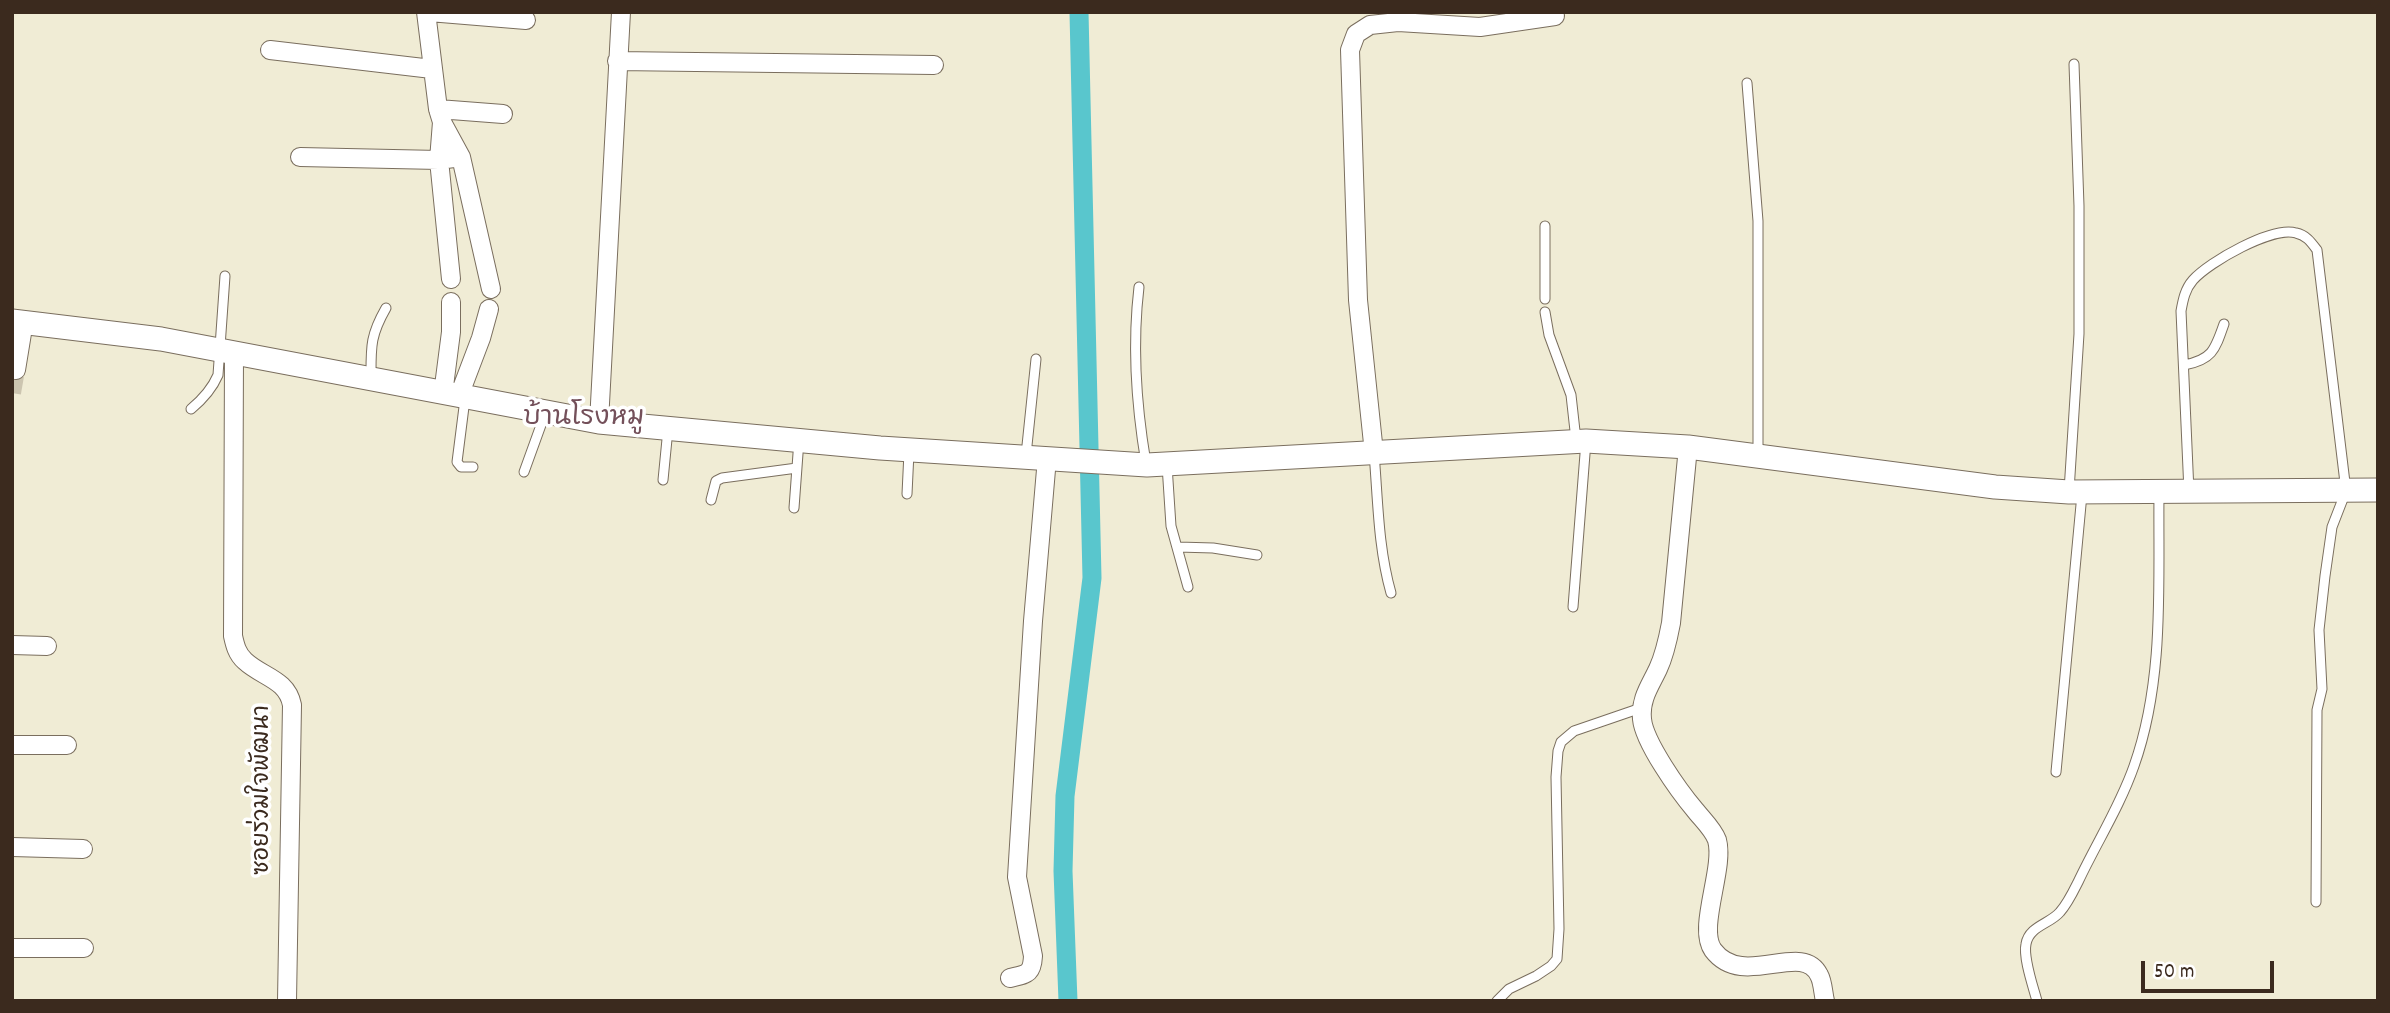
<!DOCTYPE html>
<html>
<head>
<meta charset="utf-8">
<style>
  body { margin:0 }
  #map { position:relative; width:2390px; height:1013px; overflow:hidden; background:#f0ecd5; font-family:Dekko,sans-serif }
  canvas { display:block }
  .frame { position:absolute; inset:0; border:14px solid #3b2a1e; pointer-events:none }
  .scale { position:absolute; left:2141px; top:961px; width:133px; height:32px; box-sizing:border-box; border:4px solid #3b2a1e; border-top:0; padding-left:9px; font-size:21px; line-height:24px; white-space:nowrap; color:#3b2a1e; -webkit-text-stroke:5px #fff; paint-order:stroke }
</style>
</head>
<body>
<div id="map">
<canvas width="2390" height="1013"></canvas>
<div class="frame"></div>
<div class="scale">50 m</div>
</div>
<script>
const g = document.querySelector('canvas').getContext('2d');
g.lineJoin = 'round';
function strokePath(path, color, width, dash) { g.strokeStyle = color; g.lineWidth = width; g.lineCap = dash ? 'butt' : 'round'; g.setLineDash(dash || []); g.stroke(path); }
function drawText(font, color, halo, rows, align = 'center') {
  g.font = font + ' Dekko,"Playpen Sans Thai",sans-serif'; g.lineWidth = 7; g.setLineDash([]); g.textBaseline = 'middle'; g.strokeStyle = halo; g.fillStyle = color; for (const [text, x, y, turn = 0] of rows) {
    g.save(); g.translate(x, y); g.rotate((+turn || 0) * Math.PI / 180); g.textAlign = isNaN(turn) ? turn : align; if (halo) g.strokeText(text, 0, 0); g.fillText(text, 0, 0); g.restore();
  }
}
strokePath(new Path2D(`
  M1068,1001L1063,871L1065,796L1092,578L1079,12`), '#59c6cd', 19);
strokePath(new Path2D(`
  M12,393L16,370`), '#ccc5b0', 18, [18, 9]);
const service = new Path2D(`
  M1747,83L1758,221V455
  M1139,287C1132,346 1136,404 1146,463
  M1545,299V226
  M1545,312L1549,335L1571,395L1576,440
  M2184,365C2212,360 2215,350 2224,324
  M371,378C371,347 370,336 386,308
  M465,399L457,462L461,467H473
  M191,409C203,399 212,389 218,375L225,276
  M1374,453C1378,500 1378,547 1391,593
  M1026,455L1036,359
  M1167,465L1171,526L1188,587
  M524,472L545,414
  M663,480L668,429
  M2069,491L2079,334V206L2074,64
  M2189,492L2181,311C2183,300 2185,289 2193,280C2209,262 2272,226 2296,233C2306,235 2311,242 2317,250L2346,491L2332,527L2325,576L2319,630L2322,689L2317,710L2316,902
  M907,494L909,452
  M711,500L716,481L722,478L797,468
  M794,508L799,440
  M1178,547L1213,548L1257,555
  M1573,607L1586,441
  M2056,772L2082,494
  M1497,1001L1509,989L1536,976L1551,966L1557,959L1559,929L1556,777L1558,751L1561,742L1574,731L1641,708
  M2037,1001C2033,986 2023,958 2026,944C2029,926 2050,924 2060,912C2068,903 2073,892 2079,880C2097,842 2120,806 2134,766C2165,679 2158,582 2159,492`);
const minor = new Path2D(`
  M426,12L438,109L442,122L461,157L491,289
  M429,12L526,20
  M270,50L432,69
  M617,61L934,65
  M438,109L503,114
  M442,122L439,160L451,279
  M300,157L439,160L461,157
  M234,353L233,636C235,645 237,654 245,661C262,677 287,679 292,705L287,1001
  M16,370L24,321
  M443,394L451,332V302
  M459,396L481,338L489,309
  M599,422L621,12
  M1688,447L1671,623C1668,639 1665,654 1658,669C1650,686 1640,699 1642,719C1644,742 1679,791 1695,810C1702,819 1713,829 1717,840C1725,868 1697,928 1713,950C1743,990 1802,940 1819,975C1823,982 1823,993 1825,1001
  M1374,453L1358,300L1350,50L1356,34L1370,25L1398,22L1480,27L1555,16
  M12,645L47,646
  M12,745H67
  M12,847L83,849
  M12,948H84
  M1010,978C1026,974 1032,975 1033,956L1017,877L1033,621L1047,458`);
const tertiary = new Path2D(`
  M12,321L161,339L599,422L880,448L1147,465L1586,441L1688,447L1995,487L2069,492L2378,490`);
strokePath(service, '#7a6e5e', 11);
strokePath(minor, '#7a6e5e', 20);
strokePath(tertiary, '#7a6e5e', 25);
strokePath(service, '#fff', 9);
strokePath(minor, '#fff', 18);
strokePath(tertiary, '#fff', 23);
drawText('23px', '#3b2a1e', '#fff', [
  ["ซอยร่วมใจพัฒนา",265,790,-90]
]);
drawText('26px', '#74505a', '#fff', [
  ["บ้านโรงหมู",584,420]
]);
</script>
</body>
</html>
